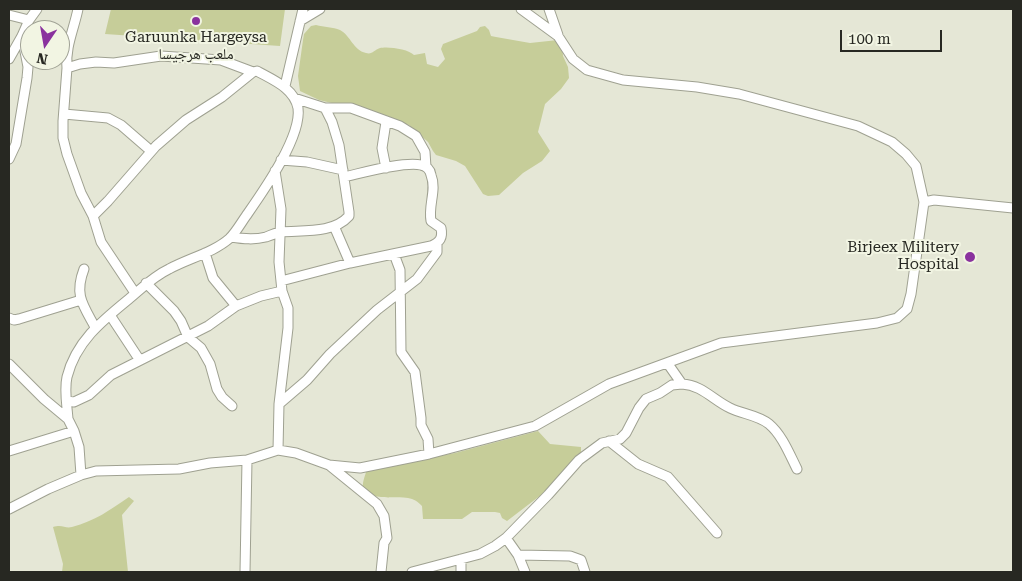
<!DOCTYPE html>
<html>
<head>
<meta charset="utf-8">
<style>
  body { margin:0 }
  #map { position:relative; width:1022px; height:581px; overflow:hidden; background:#e5e7d6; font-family:"Roboto Serif",serif }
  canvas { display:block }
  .frame { position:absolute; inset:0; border:10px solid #272822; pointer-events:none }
  .north { position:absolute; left:20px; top:20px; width:50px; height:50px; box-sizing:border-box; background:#f2f5e3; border:1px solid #a1a396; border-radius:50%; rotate:192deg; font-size:14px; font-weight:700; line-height:20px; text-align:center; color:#272822 }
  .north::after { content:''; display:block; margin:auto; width:18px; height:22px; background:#8a329e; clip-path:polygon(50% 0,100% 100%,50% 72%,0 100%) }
  .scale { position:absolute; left:840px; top:30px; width:102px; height:22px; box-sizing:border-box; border:2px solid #272822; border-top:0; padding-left:6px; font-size:15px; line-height:18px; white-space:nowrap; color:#272822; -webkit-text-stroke:4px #f2f5e3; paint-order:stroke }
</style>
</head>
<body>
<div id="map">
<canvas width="1022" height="581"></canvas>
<div class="frame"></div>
<div class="north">N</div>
<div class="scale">100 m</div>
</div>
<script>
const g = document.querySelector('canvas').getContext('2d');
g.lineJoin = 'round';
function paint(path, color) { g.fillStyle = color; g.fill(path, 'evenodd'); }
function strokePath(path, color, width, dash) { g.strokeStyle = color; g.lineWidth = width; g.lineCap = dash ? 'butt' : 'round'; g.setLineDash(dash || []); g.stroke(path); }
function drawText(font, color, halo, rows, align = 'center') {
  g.font = font + ' "Roboto Serif","Noto Naskh Arabic",serif'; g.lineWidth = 4; g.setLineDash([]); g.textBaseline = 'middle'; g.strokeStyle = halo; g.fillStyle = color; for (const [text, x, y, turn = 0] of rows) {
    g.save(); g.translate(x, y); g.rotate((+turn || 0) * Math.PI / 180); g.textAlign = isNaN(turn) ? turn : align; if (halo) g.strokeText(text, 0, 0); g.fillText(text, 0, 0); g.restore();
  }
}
paint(new Path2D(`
  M111,9H285L280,46L105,34Z
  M316,25C324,27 333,27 340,30C351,36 353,50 366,53C372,55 374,50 380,48C387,46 409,49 414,55L425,53L427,64L438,67L445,59L441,49L443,44L477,31L480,27L485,26L489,30L491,36L496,37L530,43L558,40L562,44L563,56L568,67L569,78L561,89L545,104L538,132L550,151L542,161L523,173L499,195L488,196L483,194L465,166L456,161L436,155L433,151L428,142L409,125L356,106L340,105L319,100L300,91L298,76L303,40L304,34L311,26Z
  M538,431L550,444L581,447V453L541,495L507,521L502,518L500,513L495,512H472L462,519H423L422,506C417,501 414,499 408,498C399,496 365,501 363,488C362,483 365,476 366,472L371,469L455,453Z
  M129,497L134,501L122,515L128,572H62L63,564L53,527C63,524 65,529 72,527C95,521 110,510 129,497Z`), '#c6cd99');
const minor = new Path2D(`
  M549,9L558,35
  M9,15L29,20L37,9
  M300,21L320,9
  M9,59L22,36L29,20
  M67,68C65,47 74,29 78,9
  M285,86L303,9
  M294,98L325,108H351L400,126L416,136L425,152L426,167
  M64,114L108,118L121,125L151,151
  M9,159L16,144L27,78L28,67L22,36
  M281,160L307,162L343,170
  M386,168L382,148L386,122
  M275,171L281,209L279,262L282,291L288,308V328L279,404L278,450
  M924,202L934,200L1013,208
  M93,216L108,201L156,146L186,120L222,97L253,72
  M334,226L350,263
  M231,237C244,239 254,240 266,237C271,235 276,233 281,232C303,230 333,234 349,216V212L339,145L332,122L325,108
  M205,253L213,278L236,306
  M394,254L400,270L401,352L415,372L421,418V425L428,439L429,454
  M84,269C74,295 83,305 95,327
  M281,281L350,263L431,246C440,242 443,238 441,228L431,221C428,205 437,190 431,175C430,169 426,166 421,165C404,161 362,173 344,177
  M146,283L174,311L181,321L188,337L201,348L210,364L217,389L222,397L232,406
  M110,315L139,359
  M9,318L14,320L19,319L81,300
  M9,364L44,399L68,419L74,431L79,447L81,475
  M668,364L682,384C702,385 713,400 730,408C742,414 758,415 769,424C782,435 789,453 797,469
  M67,401L74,402L89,395L111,375L208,326L236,306L261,296L282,291
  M279,404L307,380L330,354L377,310L417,279L437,252V243
  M68,419C67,405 64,390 67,377C76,341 103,320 130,298C143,287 154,276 169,269C189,258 213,253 230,238C236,232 241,223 246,216C262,193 302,137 298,108C294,88 273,80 257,71L253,72L221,60L161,56L114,63L96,62L80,64L67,68L63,121V138L67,154L81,193L93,216L101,242L135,293
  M609,441L638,464L668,477L717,533
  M9,451L74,431
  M329,465L377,504L384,516L387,538L384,543L381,572
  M9,509L48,489L81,475L96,471L179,469L210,463L247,460L278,450L296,453L329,465L360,468L429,454L535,426L609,384L721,343L877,323L897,318L907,309L911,294L924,202L916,166L906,154L892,142L858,126L739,94L697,87L623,80L587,70L573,59L558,36L521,9
  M506,538L518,555L525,572
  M518,555L570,556L581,560L585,572
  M245,572L247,460
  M412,572L480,554L495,546L506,538L548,495L579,460L602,443L620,439L626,433L639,408L646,399L660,393L672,385L682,384
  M461,572V559`);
strokePath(minor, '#9fa191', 11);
strokePath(minor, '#fff', 9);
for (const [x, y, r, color] of [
  [196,21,5,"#8a329e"],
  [970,257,6,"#8a329e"]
]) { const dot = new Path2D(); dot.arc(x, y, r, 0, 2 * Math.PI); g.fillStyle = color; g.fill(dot); strokePath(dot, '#f2f5e3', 2); }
drawText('15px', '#272822', '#f2f5e3', [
  ["Garuunka Hargeysa",196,38],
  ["ملعب هرجيسا",196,55],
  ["Birjeex Militery",959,248,"right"],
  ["Hospital",959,265,"right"]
]);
</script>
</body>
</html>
